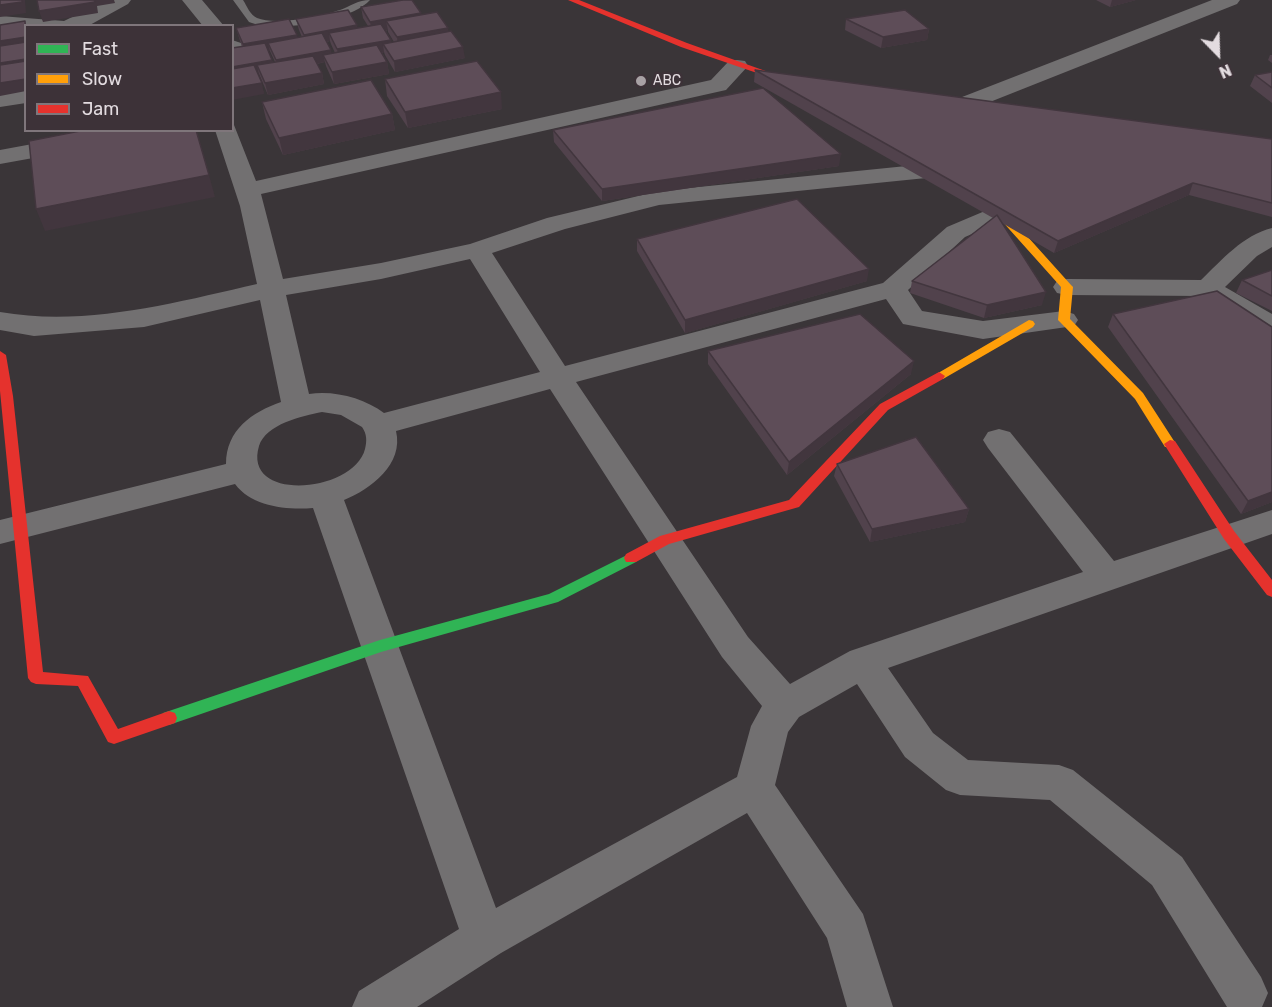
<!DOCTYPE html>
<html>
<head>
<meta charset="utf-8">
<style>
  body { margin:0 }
  #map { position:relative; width:1272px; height:1007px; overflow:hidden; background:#3a3538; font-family:Rubik,sans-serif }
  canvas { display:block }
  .legend { position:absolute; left:24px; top:24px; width:210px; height:108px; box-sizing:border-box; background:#3d3238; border:2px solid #7f767b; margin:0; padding:8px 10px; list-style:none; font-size:18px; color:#e3dce0 }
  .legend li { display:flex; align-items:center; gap:12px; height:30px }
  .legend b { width:30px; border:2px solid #7f767b }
  .north { position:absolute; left:1188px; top:24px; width:60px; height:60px; -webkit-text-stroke:4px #3d3238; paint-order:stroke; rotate:157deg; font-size:16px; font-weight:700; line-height:24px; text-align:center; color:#e3dce0 }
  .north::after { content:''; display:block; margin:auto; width:21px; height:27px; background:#e3dce0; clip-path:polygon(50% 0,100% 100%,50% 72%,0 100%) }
</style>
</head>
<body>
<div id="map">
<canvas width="1272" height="1007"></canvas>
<ul class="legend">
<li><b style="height:8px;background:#30b455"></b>Fast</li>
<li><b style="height:8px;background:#ff9f0a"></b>Slow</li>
<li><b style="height:8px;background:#e5322d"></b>Jam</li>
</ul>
<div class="north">N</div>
</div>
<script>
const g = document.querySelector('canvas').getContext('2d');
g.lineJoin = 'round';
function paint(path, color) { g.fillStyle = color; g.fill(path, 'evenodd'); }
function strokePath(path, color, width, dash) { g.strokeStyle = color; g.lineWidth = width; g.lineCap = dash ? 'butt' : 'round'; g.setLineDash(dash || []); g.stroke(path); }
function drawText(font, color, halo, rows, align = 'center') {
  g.font = font + ' Rubik,sans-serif'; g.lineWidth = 5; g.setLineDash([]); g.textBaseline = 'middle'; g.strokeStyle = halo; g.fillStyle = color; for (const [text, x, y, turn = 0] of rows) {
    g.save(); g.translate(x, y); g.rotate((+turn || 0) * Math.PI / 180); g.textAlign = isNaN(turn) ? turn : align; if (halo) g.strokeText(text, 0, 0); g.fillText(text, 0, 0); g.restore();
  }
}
paint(new Path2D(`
  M233,0H243C247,6 250,15 257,18C276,26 321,16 340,10C351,6 358,0 370,0C350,22 277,33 249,22Z`), '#727071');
paint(new Path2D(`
  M107,0H131L128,4L88,26H26V30L0,28V16L64,21Z
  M182,0H202L224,26H203Z
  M1212,0H1240L1237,4L942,121L934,123L926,121L923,116L926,111Z
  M232,40L241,43L244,47L241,51L232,53Z
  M737,60L745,61L748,66L726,90L261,194L283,279L381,263L470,244L547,218L659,191L956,161L964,163L968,168L964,173L956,175L659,205L565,229L492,253L565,366L883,283L947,227L992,208L1001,205L1010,208L1014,213L1010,218L965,237L908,290L922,311L983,321L1064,311L1074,314L1078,320L1074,326L983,339L903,324L886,299L576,382L748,637L790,684L850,651L1083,572L988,448L983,440L988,432L999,429L1010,432L1114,561L1272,510V534L888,668L933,733L968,760L1059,765L1073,770L1182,857L1261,977L1268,993L1262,1007H1227L1152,885L1050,800L960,795L946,790L905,757L857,684L799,717L788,732L775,785L863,914L893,1007H847L827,938L747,813L501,953L417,1007H352L359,991L459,929L313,508C287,510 252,507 235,484L0,544V520L226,464C226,430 252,412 281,402L260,300L144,327L34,336L0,330V312C85,327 174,303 257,284L240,206L215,130H232L234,125L256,181L711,80L729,61ZM470,259L540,372L384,413C364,398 334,390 309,394L286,295L381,279ZM550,389L722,657L762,706L751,726L737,777L496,908L344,500C371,489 404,464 396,431ZM322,412L341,415L362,427C367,434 367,441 365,449C354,493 242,503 259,446C266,424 302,416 322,412Z
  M26,89V103L0,107V93Z
  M108,130H160L157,135L149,137L0,164V150Z
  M1272,228V247L1257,256L1225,287L1272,314V335L1262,332L1202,296L1067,295L1057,293L1053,287L1057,281L1067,279L1201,280C1222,260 1243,235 1272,228Z`), '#727071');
paint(new Path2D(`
  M631,553L636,554L638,558L636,562L558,602L381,652L169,725L163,723L161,718L163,713L380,640L549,594Z`), '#30b455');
paint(new Path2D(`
  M988,196L992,197L1071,285L1073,287L1070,319L1143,393L1176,444L1175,447H1165L1135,399L1060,322L1058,320L1061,287L984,201L983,199Z
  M1029,320L1033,321L1035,324L1033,327L943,379H935L933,376Z`), '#ff9f0a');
paint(new Path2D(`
  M568,0H579L687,43L802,84L795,86L681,47Z
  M0,351L6,355L13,396L43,672L88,676L118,729L169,711L175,713L177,718L175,723L114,744L108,742L78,686L36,684L31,682L28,678L0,391Z
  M939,372L945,376L943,379L888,410L799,507L669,544L636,562H626L624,558L626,554L660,536L789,500L880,404Z
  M1170,440L1175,441L1234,531L1272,580V597L1267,595L1224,539L1164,444Z`), '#e5322d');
paint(new Path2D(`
  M1096,0H1136L1110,7Z
  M361,7L421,15L449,32L465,58L395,72L385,55L384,52L382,53L387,62L389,74L334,84L326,66L325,62L317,64L322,73L324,84L268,95L259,74H258L264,94L242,47L236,28L297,38L302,37L299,30L296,19L357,28L368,26L363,18ZM388,30V32L394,42L391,43V40L386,31ZM330,41L331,44L335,53L331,54L327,42ZM268,51H270L275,62L273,63Z
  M846,19L929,29L927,40L881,48L845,30Z
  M1270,55H1272V63L1268,60Z
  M755,70L1272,139V217L1189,195L1054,253L1002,223L1042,305L984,318L910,293L912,281L993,218L754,82Z
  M1272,72V103L1250,86L1255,75Z
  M385,79L502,109L408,128L387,96Z
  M262,102L392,114L395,130L283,155L266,119Z
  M553,130L839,166L602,201L554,142Z
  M637,239L867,281L685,333L637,251Z
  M1272,270V311L1236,293L1242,280Z
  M1113,314L1272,327V502L1241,514L1108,327Z
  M708,351L911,374L787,475L708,364Z
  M837,464L969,509L965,522L870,542L834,476Z`), '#51424c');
paint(new Path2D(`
  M22,0H25L26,13L0,17V5Z
  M94,0H114L115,3L97,6L98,13L43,22L39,11Z
  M1112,0H1136L1110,7Z
  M421,13L423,24L386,21L388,30L372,33L370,22Z
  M357,25L359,36L329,33L330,41L306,46L304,35Z
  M448,28L450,39L398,48L397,37Z
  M929,29L927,40L881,48L883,37Z
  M297,35L299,46L268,43L270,51L245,55L243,44Z
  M26,37V49L0,53V41Z
  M391,40L392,51L383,44L384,52L339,60L337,49Z
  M463,47L465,58L395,72L394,61Z
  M331,50L333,61L323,55L325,62L279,71L276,60Z
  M26,59V71L0,75V63Z
  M272,60L275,71L257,65L259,74L232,78V67Z
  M387,62L389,74L334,84L332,72Z
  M322,73L324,84L268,95L265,83Z
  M26,79V91L0,96V83Z
  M262,83L264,94L232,100V88Z
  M501,92L502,109L408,128L405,112Z
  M392,114L395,130L283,155L279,138Z
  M841,154L839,166L602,201V189Z
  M209,175L215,197L45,231L36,209Z
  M1193,183L1189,195L1054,253L1058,241Z
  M869,269L867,281L685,333V320Z
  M1046,292L1042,305L984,318L987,305Z
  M914,361L911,374L787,475L789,462Z
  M1272,492V502L1241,514L1248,501Z
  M969,509L965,522L870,542L872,529Z`), '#42363e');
const building = new Path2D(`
  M0,0H22V2L0,5Z
  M37,0H94L95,2L39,11Z
  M403,0H412L421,13L370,22L361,7Z
  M348,10L357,25L304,35L296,19Z
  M905,10L929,29L883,37L846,19Z
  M437,12L448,28L397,37L386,21Z
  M289,19L297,35L243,44L236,28Z
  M25,21L26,37L0,41V25Z
  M381,24L391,40L337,49L329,33Z
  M451,31L463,47L394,61L383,44Z
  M322,33L331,50L276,60L268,43Z
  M26,42V59L0,63V46Z
  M265,43L272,60L232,67V48Z
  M377,45L387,62L332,72L323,55Z
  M313,56L322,73L265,83L257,65Z
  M26,61V79L0,83V65Z
  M477,61L501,92L405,112L385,79Z
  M254,65L262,83L232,88V69Z
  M755,70L1272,139V203L1193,183L1058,241Z
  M1272,72V88L1255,75Z
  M371,80L392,114L279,138L262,102Z
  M763,88L841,154L602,189L553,130Z
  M85,130H196L209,175L36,209L29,141Z
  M797,199L869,269L685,320L637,239Z
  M997,215L1046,292L987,305L912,281Z
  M1272,270V296L1242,280Z
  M1217,291L1272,327V492L1248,501L1113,314Z
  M860,314L914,361L789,462L708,351Z
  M916,437L969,509L872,529L837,464Z`);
paint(building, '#5e4d58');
strokePath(building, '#42363e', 1.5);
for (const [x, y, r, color] of [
  [641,81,6,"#a8a2a5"]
]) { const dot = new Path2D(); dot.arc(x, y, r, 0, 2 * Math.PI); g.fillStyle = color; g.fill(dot); strokePath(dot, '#3d3238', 2); }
drawText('14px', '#e3dce0', '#3d3238', [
  ["ABC",653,81]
], 'left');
</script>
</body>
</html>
